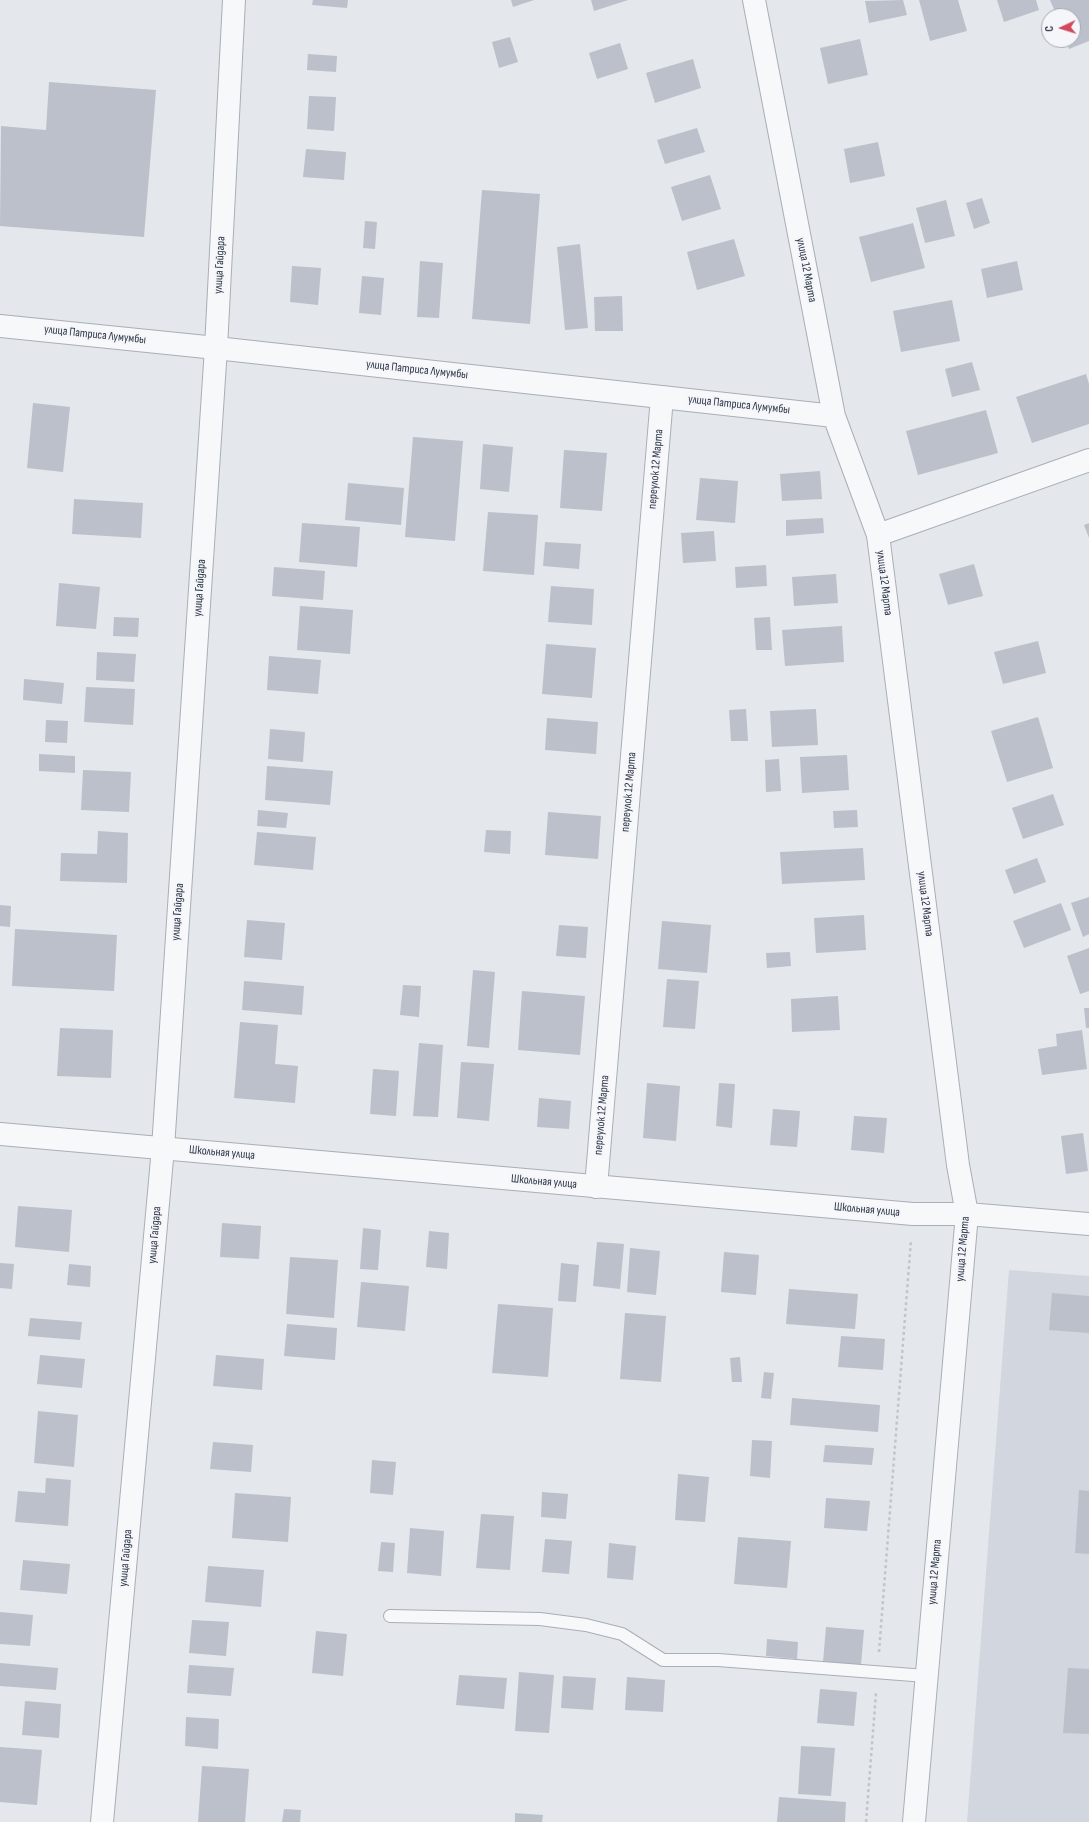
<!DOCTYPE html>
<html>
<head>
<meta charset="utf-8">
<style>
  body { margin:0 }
  #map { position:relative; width:1089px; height:1822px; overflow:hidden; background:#e4e7ec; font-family:"Sofia Sans Condensed",sans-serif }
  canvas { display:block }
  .north { position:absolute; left:1041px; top:8px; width:40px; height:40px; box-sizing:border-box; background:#f4f6f9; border:1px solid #a4a8b1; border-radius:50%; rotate:266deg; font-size:11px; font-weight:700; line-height:16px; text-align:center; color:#2b3445 }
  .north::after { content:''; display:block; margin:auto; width:14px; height:18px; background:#d1495b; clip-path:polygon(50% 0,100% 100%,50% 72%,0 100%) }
</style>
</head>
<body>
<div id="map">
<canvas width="1089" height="1822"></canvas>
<div class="north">С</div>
</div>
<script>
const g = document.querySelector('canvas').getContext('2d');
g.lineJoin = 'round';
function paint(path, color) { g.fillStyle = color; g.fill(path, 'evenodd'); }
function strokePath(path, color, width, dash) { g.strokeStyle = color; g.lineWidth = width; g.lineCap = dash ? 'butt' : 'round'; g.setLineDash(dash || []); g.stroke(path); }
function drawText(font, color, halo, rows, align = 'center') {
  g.font = font + ' "Sofia Sans Condensed",sans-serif'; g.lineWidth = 4; g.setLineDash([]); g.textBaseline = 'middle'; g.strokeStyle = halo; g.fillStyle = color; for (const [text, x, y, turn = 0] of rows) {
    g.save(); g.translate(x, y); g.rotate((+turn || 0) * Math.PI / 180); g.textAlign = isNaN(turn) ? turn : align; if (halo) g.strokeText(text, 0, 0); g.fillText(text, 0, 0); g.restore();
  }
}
paint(new Path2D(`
  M1009,1270L1089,1276V1822H967Z`), '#d2d6de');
paint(new Path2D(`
  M313,0H348L347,8L312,5Z
  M511,0H534L513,7Z
  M591,0H628L594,11Z
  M903,0L907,15L869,23L865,1Z
  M919,0H958L967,31L930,41Z
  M997,0H1036L1039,10L1004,22Z
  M1050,0H1089V41L1069,49L1066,40H1073V16H1057Z
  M510,37L518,62L499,68L492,42Z
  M860,39L868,75L828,84L820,48Z
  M620,43L628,69L597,79L589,53Z
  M308,54L337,56L336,72L307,70Z
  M693,59L701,88L655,103L646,73Z
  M49,82L156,90L144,237L0,226L1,126L46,130Z
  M309,96L336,97L334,131L307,129Z
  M697,128L705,152L665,164L657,140Z
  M878,142L885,176L850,183L844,149Z
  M306,149L346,152L344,180L303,177Z
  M710,175L721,209L682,221L671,187Z
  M482,190L540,194L530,324L472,319Z
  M982,198L990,223L974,229L966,203Z
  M946,200L955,236L925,243L916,208Z
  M365,221L377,222L375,249L363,248Z
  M913,223L925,268L871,282L859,237Z
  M734,239L745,276L697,290L687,252Z
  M580,244L588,328L565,330L557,247Z
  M420,261L443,263L439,318L417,317Z
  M1017,261L1023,290L987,298L981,269Z
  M292,266L321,268L318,305L290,302Z
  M362,276L384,278L381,315L359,313Z
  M622,296L623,331H595L594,297Z
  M952,300L960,341L901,352L893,311Z
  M972,362L980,390L952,397L945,369Z
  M1086,374L1089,384V424L1032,443L1016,397Z
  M33,403L70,407L63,472L27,468Z
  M986,410L998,453L918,475L906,431Z
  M413,437L463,441L455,541L405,537Z
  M483,444L513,447L509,492L480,489Z
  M564,450L607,453L602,511L560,508Z
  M820,471L822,499L782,501L780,474Z
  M700,478L738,481L735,523L696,520Z
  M348,483L404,488L401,525L345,520Z
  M74,499L143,503L141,538L72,534Z
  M488,512L538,515L534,575L483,571Z
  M823,518L824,533L786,536V520Z
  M302,523L360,527L357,567L299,562Z
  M1089,523V538L1084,525Z
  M714,531L716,561L683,563L681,533Z
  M545,542L581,544L579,569L543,566Z
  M974,564L983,596L948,605L939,574Z
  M766,565L767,586L736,588L735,567Z
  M274,567L325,571L323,600L272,596Z
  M836,574L838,603L794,606L792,577Z
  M59,583L100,587L96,629L56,626Z
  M551,586L594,589L592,625L548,622Z
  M300,606L353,610L350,654L297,650Z
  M114,617L139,618L138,637L113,636Z
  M770,617L772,650H756L754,618Z
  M842,626L844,662L785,666L782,630Z
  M1038,641L1046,673L1003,684L994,652Z
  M546,644L596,648L592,698L542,694Z
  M97,652L136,654L134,682L96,680Z
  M269,656L321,660L318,694L267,690Z
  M24,679L64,683L62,704L23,700Z
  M86,687L135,689L133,725L84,722Z
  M746,709L748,741H731L729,710Z
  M816,709L818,745L772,747L770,711Z
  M1038,717L1053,768L1007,782L991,731Z
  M547,718L598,722L596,754L545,750Z
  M46,720L68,721L67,743L45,742Z
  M270,729L305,732L303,762L268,759Z
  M39,754L75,756V773L39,771Z
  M847,755L849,790L802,793L800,757Z
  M779,759L781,791L766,792L765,760Z
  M267,766L333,771L330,805L265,800Z
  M83,770L131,772L129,812L81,810Z
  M1053,794L1064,825L1023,839L1012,808Z
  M258,810L288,813L286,828L257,826Z
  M857,810L858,827L834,828L833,811Z
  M548,812L601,816L598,859L545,855Z
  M486,830L511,831L510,854L484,852Z
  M98,831L128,833L127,883L60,881L61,853L97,854Z
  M257,832L316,837L313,870L254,865Z
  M863,848L865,880L782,884L780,852Z
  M1037,858L1046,882L1014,894L1005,870Z
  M1089,897V934L1083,937L1071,903Z
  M1061,903L1071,930L1024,948L1013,921Z
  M0,905L11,906L10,927L0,926Z
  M864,915L866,950L816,953L814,918Z
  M247,920L285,923L282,960L244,957Z
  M662,921L711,925L707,973L658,969Z
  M559,925L588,927L586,958L556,956Z
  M15,929L117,935L114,991L12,986Z
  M1089,948V991L1080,994L1067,956Z
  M790,952L791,966L767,968L766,953Z
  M473,970L495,972L489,1048L467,1046Z
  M667,979L699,981L695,1029L663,1027Z
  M244,981L304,986L302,1015L242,1010Z
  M403,985L421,986L419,1017L400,1015Z
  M522,991L585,996L580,1055L518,1050Z
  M838,996L840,1030L792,1032L791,999Z
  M1084,1008H1089V1028H1086Z
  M240,1022L278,1025L275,1064L298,1066L295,1103L234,1098Z
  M60,1028L113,1030L111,1078L57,1076Z
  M1082,1030L1087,1069L1042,1075L1038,1049L1057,1046L1056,1034Z
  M419,1043L443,1045L438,1117L413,1116Z
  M461,1062L494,1064L489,1121L457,1118Z
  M373,1069L399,1071L396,1116L370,1114Z
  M647,1083L680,1086L676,1141L643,1138Z
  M719,1083L735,1084L732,1128L716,1126Z
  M539,1098L571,1101L569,1129L537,1127Z
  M773,1109L800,1111L797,1147L770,1145Z
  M854,1116L887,1118L884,1153L851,1150Z
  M1083,1133L1088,1171L1066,1174L1061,1136Z
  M18,1206L72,1210L69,1252L15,1247Z
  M222,1223L261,1226L259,1259L220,1257Z
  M363,1228L381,1230L378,1270L360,1269Z
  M429,1231L449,1233L447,1269L426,1267Z
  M597,1242L624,1244L620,1289L593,1286Z
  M630,1248L660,1251L656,1295L627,1292Z
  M724,1252L759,1255L756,1295L721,1292Z
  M290,1257L338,1260L334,1318L286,1314Z
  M0,1263L14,1264L12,1289L0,1288Z
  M561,1263L579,1265L576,1302L558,1301Z
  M69,1264L91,1266L90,1287L67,1285Z
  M361,1282L409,1286L405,1331L357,1327Z
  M789,1289L858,1294L855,1329L786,1324Z
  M1052,1293L1089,1296V1333L1049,1330Z
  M498,1304L553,1308L548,1377L492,1373Z
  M625,1313L666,1316L661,1382L620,1379Z
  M30,1318L82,1322L80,1340L28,1336Z
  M287,1324L337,1328L335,1360L284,1356Z
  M841,1336L885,1339L883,1370L838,1367Z
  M40,1355L85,1359L82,1388L37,1384Z
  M216,1355L264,1359L262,1390L213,1386Z
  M740,1357L742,1382H732L730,1358Z
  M764,1372L774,1373L771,1399L761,1398Z
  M792,1398L880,1405L878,1432L790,1425Z
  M38,1411L78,1415L74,1467L34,1463Z
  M752,1440L772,1441L770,1478L750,1476Z
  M213,1442L253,1445L251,1472L210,1469Z
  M825,1445L874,1448L872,1465L823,1462Z
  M372,1460L396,1462L393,1495L370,1493Z
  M678,1474L709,1477L705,1522L675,1520Z
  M46,1478L71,1480L68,1526L15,1522L18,1491L45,1493Z
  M1079,1490L1089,1491V1554L1075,1553Z
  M542,1492L568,1494L566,1519L541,1517Z
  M235,1493L291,1497L288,1542L232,1538Z
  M826,1498L870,1501L867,1531L824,1528Z
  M481,1514L514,1516L510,1570L476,1568Z
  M410,1528L444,1531L441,1576L407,1573Z
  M738,1537L791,1541L787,1588L734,1584Z
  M545,1539L572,1541L569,1574L542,1572Z
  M381,1542L395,1543L393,1572L378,1571Z
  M609,1543L636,1546L633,1580L607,1578Z
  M23,1560L70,1564L67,1594L20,1590Z
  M208,1566L264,1570L261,1607L205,1602Z
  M0,1612L33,1615L30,1646L0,1644Z
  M192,1620L229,1622L226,1656L189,1653Z
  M826,1627L864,1630L861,1665L823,1662Z
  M316,1631L347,1634L343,1676L312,1673Z
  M767,1639L798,1642L797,1659L766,1656Z
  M0,1663L58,1668L56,1690L0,1686Z
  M189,1665L234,1668L231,1696L187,1693Z
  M1068,1668L1089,1669V1734L1063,1733Z
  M519,1672L554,1675L549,1733L515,1731Z
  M459,1675L507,1678L504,1709L456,1705Z
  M563,1676L596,1678L593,1710L561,1708Z
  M627,1677L665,1680L663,1712L625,1710Z
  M820,1689L857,1692L854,1726L817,1723Z
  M25,1701L61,1704L59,1738L22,1735Z
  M186,1717L219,1719L218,1749L185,1746Z
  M801,1746L835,1748L831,1796L798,1794Z
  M0,1747L42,1750L37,1805L0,1802Z
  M202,1766L249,1769L245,1822H198Z
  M779,1797L846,1802L845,1822H777Z
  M284,1809L301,1810L300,1822H282Z
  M515,1813L543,1815L542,1822H515Z`), '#bbc0ca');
const service = new Path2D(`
  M390,1616L540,1619L586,1625L622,1634L663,1660H718L926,1676`);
const minor = new Path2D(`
  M0,326L216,348
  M878,535L1089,460
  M596,1187L662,397
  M102,1822L163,1148L216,348L234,0`);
const tertiary = new Path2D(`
  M754,0L834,416L878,535L958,1165L967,1214L914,1822
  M216,348L834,416
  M0,1134L913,1214H967L1089,1224`);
strokePath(service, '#a9aeb7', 14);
strokePath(minor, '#a9aeb7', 24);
strokePath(tertiary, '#a9aeb7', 24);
strokePath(new Path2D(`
  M879,1652L911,1240
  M866,1822L876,1693`), '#c2c5cb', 2.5, [3, 3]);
strokePath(service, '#f7f8fa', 12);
strokePath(minor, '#f7f8fa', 22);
strokePath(tertiary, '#f7f8fa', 22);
drawText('12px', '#2b3445', '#f4f6f9', [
  ["улица Гайдара",220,265,-87],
  ["улица 12 Марта",806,270,79],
  ["улица Патриса Лумумбы",95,335,6],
  ["улица Патриса Лумумбы",417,370,6],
  ["улица Патриса Лумумбы",739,405,6],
  ["переулок 12 Марта",656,469,-85],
  ["улица 12 Марта",884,583,83],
  ["улица Гайдара",200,588,-86],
  ["переулок 12 Марта",629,792,-85],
  ["улица 12 Марта",925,904,83],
  ["улица Гайдара",178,912,-86],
  ["переулок 12 Марта",602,1115,-85],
  ["Школьная улица",222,1153,5],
  ["Школьная улица",544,1182,5],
  ["Школьная улица",867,1210,5],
  ["улица Гайдара",155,1235,-85],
  ["улица 12 Марта",963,1249,-85],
  ["улица Гайдара",126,1558,-85],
  ["улица 12 Марта",935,1572,-85]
]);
</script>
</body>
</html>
